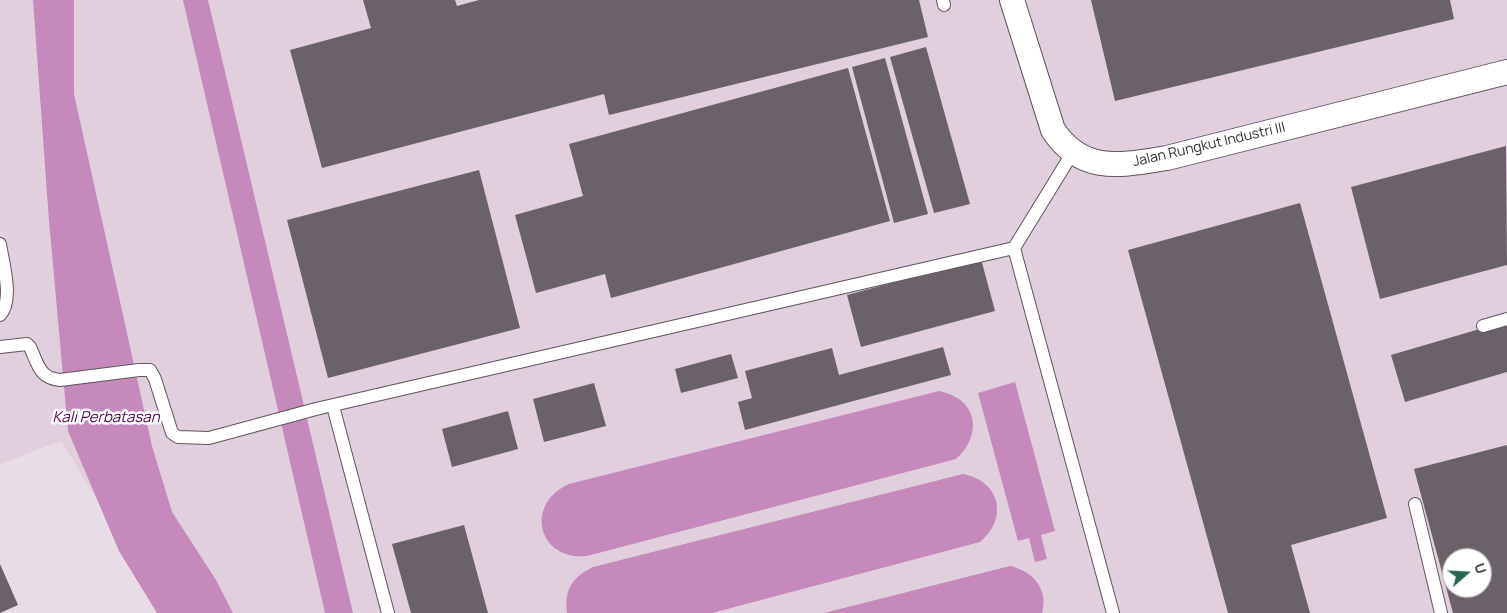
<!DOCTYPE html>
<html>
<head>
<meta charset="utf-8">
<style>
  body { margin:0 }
  #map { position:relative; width:1507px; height:613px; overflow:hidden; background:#e8dce6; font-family:Manrope,sans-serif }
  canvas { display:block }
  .north { position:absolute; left:1442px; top:548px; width:50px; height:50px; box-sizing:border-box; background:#fff; border:1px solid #aeacad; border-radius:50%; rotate:71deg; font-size:14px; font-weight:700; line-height:20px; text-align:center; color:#343033 }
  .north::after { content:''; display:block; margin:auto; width:18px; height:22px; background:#266553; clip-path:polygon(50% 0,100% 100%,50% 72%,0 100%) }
</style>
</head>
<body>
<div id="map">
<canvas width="1507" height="613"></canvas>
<div class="north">U</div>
</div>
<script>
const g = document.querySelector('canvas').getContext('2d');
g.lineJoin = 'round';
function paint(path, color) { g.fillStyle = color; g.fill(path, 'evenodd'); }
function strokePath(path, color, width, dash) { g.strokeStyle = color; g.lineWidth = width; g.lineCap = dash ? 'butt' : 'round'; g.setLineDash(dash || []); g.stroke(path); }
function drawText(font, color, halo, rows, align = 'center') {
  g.font = font + ' Manrope,sans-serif'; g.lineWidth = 5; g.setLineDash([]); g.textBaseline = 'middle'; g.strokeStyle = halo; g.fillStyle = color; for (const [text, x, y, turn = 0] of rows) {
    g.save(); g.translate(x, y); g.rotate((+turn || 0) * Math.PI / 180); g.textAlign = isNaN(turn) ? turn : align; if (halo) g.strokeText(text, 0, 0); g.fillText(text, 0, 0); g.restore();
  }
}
paint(new Path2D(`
  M0,0H1507V613H166L61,441L0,464ZM1452,558H1482V588H1452Z`), '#e1cfde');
paint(new Path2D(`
  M33,0H74V94L152,446L172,512L216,580L233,613H157L119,551L68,431L49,221Z
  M183,0H208L353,613H325Z
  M1015,382L1055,531L1041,535L1047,559L1035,562L1029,538L1018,541L978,393Z
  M939,391C977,398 984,434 956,459L587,556C538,561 524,504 569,484Z
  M963,474C1000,481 1009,518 980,542L712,613H567C564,590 572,577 593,567Z
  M1010,566C1032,571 1049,588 1042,613H824Z`), '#c689bc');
paint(new Path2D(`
  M363,0H455L457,6L479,0H919L928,37L609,115L604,94L322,168L290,50L371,28Z
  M1091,0H1450L1454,19L1115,101Z
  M926,47L970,204L934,213L890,57Z
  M885,58L928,214L894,223L852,67Z
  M848,68L890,221L611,298L605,274L536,293L515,215L583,196L569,144Z
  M1506,146L1507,265L1380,299L1351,187Z
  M479,170L520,328L328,378L287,220Z
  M1300,203L1387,518L1291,545L1310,613H1228L1128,250Z
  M981,259L995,311L861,347L847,295Z
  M1507,321V372L1405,402L1391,355Z
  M943,347L951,375L745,430L738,402L752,398L745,371L832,348L839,375Z
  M731,354L738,378L681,393L675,369Z
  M594,383L606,426L544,442L533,399Z
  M508,411L518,449L452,467L442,429Z
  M1507,445V613H1453L1414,469ZM1452,558H1482V588H1452Z
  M464,525L488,613H411L392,544Z
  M0,564L18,605L0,613Z`), '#6b6169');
const lane = new Path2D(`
  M943,0L944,5
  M0,244C3,263 14,301 0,315
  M1014,248L1113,613
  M1483,326L1507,319
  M0,347L27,344L30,347C38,364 39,378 60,380L139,370H150L155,379L172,433L178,437L209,438L316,409L1014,248L1073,152
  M333,406L388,613
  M1415,504L1441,613`);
const street = new Path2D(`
  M1012,0L1053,130C1083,175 1122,165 1167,158L1507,72`);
strokePath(lane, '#5e545c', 14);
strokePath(street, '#5e545c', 26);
strokePath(lane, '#fff', 12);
strokePath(street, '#fff', 24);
drawText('14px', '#343033', '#fff', [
  ["Jalan Rungkut Industri III",1209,145,-13]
]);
drawText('italic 15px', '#51054a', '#fff', [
  ["Kali Perbatasan",106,418]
]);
</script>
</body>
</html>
